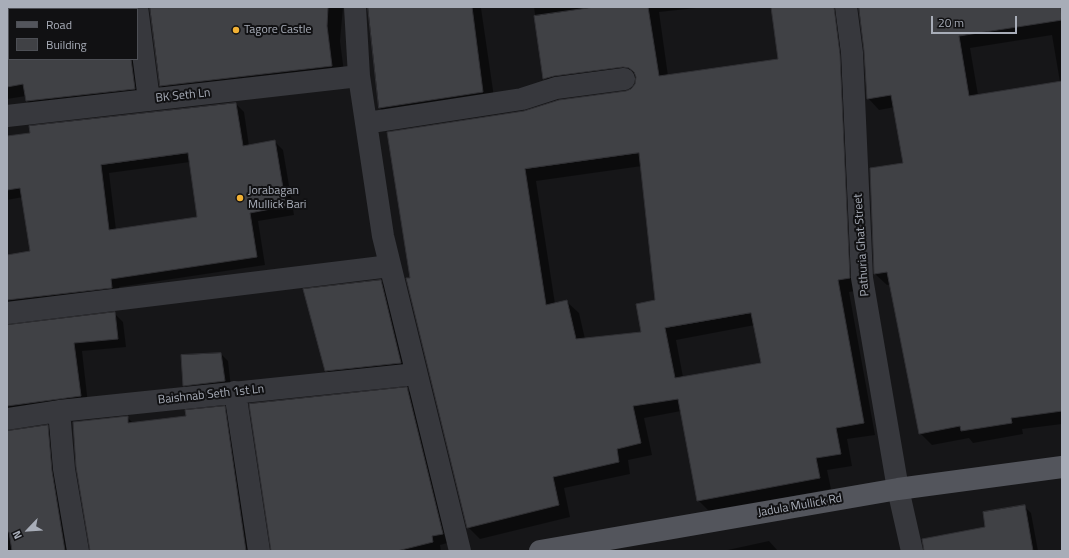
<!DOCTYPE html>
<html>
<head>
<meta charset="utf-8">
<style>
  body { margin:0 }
  #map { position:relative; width:1069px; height:558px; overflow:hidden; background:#161618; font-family:"Titillium Web",sans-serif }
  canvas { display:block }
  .frame { position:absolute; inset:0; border:8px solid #a8adb8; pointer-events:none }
  .legend { position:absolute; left:8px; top:8px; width:130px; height:52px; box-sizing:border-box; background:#111113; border:1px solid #4d4f55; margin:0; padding:5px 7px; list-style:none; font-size:12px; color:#a8adb8 }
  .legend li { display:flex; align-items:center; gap:8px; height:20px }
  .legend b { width:20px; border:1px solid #4d4f55 }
  .north { position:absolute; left:8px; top:510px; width:40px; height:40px; -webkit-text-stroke:3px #111113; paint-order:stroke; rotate:245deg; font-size:11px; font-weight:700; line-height:16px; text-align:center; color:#a8adb8 }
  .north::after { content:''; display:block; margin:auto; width:14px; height:18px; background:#a8adb8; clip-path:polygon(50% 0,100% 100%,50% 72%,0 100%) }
  .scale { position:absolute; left:931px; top:16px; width:86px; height:18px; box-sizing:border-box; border:2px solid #a8adb8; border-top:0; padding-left:5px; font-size:12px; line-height:14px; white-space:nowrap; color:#a8adb8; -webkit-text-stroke:3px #111113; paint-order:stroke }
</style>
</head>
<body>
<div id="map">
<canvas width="1069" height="558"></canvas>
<div class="frame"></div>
<ul class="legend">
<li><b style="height:5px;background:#53555c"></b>Road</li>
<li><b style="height:11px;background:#404145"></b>Building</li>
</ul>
<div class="north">N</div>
<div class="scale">20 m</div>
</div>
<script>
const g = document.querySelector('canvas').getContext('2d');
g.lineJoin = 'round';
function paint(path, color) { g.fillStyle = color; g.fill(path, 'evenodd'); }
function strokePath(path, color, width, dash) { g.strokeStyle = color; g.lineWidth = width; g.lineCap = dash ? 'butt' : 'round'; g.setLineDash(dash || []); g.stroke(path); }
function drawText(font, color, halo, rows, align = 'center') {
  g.font = font + ' "Titillium Web",sans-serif'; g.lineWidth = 4; g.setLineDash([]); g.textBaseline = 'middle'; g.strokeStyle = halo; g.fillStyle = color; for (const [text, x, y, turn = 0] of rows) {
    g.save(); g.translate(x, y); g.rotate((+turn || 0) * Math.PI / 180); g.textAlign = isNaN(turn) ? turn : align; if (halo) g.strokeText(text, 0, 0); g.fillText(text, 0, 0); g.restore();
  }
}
paint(new Path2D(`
  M7,7H58V9H9V59H137L145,99L37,112L27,101L26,96L7,99Z
  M108,7H128L130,9H97Z
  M151,7H343L340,41L345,80L175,99L161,86Z
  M369,7H488L481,8L495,104L392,120L380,108Z
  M534,7H705L659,12L668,76L779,60L772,7H853L861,290L849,292L875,435L847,439L852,466L827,470L831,489L710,512L698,500L681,411L644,418L652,455L628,460L630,474L564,488L570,517L480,539L468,527L411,279L524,112L626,92L632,90L636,85L637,78L556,90L544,78ZM642,166L657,301L643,332L585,339L579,313L567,302L555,304L536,181ZM755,325L763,364L683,377L676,340Z
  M860,7H1062V424L1022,429L1023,434L973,443L969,438L932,445L920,433L891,284L887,285L875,274L904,164L895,107L879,110L868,98L865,51ZM1052,35L1060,82L978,95L970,48Z
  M236,104L244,112L249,146L275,142L283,150L294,215L258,221L265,265L119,287L120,296L7,313V256L31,252L23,197L7,200V137ZM190,162L198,217L116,230L109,173Z
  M381,281L391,291L410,373L336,380L326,370Z
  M114,313L123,322L126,347L82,351L88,404L7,418V326Z
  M221,354L228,361L231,388L191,392L184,385Z
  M407,389L415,397L451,542L440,545L441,551H272Z
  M224,407L233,416L253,551H91L127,417L133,423L187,417Z
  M47,426L56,435L72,551H7V432Z
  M1024,506L1031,513L1038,551H925L986,528Z
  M769,541L778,551H723Z`), '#0007');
const building = new Path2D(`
  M150,7H328L327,26L332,66L160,86Z
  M368,7H472L483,92L379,108Z
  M595,7H648L659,76L778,59L771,7H834L840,54L850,278L838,280L864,423L836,428L841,454L816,458L820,478L697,501L678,399L633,406L641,443L617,449L619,462L553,477L559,505L467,528L406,278H410L387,132L524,111L559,100L626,91L631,89L635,84L636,77L634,72L629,68L623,67L554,76L543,79L534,16ZM639,153L655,300L636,304L641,332L576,339L567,300L546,305L525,169ZM751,313L761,363L675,378L665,328Z
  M859,7H1061L1062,20L959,36L969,96L1062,81V411L1011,418L1012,423L961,431L960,426L919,434L887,272L874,274L870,168L903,163L891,95L867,99L864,51Z
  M7,59H131L135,89L26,101L23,84L7,87Z
  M236,103L243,146L275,140L286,206L250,213L257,257L111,279L112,288L7,300V255L30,251L20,188L7,190V136L30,133L29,126ZM188,153L197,217L109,230L101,165Z
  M381,280L401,363L325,371L303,289Z
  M115,312L118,339L74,343L81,396L7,406V325Z
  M221,353L225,381L183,386L181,355Z
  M407,387L443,534L432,536L433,542L397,551H271L249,404Z
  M225,406L246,551H90L76,467L73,422L128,416V423L186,416L185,410Z
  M48,425L52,471L65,551H12L9,532H7V431Z
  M1025,505L1033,551H924L922,539L985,527L983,512Z`);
paint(building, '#404145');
strokePath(building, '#303034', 1);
strokePath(new Path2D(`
  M137,7L149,100
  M355,7L359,76L383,236L460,551
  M846,7L852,53L862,278L898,489L912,551
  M7,116L359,76
  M366,123L522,99L556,88L624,79
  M7,313L390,266
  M235,392L259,551
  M59,411L64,469L78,551
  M7,419L59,411L416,374`), '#37383d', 22);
strokePath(new Path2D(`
  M540,551L898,489L1062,467`), '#53555c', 22);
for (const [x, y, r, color] of [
  [236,30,4,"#f2b134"],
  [240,198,4,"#f2b134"]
]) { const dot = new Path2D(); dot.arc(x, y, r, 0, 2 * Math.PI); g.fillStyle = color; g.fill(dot); strokePath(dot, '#111113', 1.5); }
drawText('12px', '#a8adb8', '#111113', [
  ["Tagore Castle",244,30],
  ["Jorabagan",248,191],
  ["Mullick Bari",248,205]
], 'left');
drawText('12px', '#a8adb8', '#111113', [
  ["BK Seth Ln",183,96,-6],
  ["Pathuria Ghat Street",862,245,-94],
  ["Baishnab Seth 1st Ln",211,395,-6],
  ["Jadula Mullick Rd",800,506,-10]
]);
</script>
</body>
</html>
